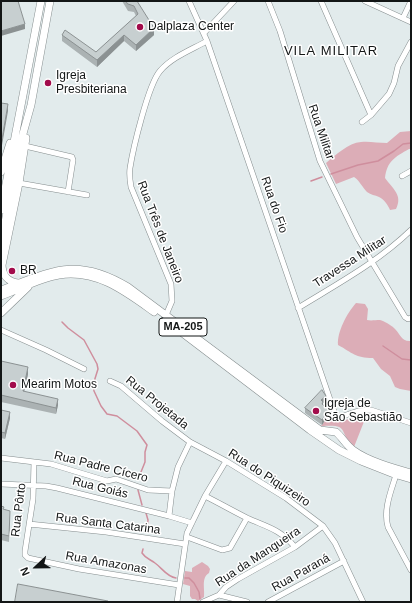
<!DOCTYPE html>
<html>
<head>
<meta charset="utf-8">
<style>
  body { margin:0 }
  #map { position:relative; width:412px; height:603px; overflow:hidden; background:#e2ebec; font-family:Arial,sans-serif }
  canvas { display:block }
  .frame { position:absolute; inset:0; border:2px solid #131616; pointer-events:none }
  .north { position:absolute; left:16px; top:547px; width:40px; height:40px; -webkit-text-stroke:3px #fff; paint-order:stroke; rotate:248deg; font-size:11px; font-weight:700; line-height:16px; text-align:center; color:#131616 }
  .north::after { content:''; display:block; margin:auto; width:14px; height:18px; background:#131616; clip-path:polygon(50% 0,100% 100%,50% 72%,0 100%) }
</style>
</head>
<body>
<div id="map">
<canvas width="412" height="603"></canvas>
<div class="frame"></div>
<div class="north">N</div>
</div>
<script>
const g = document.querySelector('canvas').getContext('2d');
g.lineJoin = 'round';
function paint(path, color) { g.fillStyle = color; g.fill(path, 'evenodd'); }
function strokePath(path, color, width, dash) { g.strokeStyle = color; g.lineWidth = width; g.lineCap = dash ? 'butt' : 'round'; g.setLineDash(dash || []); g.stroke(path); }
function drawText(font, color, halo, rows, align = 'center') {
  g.font = font + ' Arial,sans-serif'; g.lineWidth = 3; g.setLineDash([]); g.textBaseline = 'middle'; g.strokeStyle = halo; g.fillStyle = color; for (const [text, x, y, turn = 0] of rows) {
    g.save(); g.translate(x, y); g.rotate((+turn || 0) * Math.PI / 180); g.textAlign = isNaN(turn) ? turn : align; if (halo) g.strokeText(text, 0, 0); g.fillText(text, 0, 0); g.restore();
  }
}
paint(new Path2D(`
  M411,131V149H409C395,157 387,161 385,178C393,189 403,195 396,209L390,210C388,205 384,199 379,197C375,195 371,195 367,192C362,187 360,181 354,177L336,184L326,163C336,155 348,143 361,142C369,141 378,143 387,143L400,132Z
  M356,303L365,304L368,309L367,320C371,321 375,320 380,320C384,321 391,325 394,328C400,333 401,342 411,341V391L400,389L395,387L390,376L381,369L373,358C355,358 353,353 338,345C337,332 347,313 356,303Z
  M331,412L335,419C345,424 356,414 367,414L354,447C337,431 351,424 321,426Z
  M202,562L208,566L210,569L209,573C201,578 205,588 204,597L198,601L195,599H192L190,596V586L183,584L185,571L192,572V568Z`), '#dcadb7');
strokePath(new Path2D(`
  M331,174L358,165L378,161L394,151L403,144L411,143
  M311,181L322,177
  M62,322L68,328L84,340L97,364L98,369L93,385L94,391L101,406L107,414L117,416L137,431L147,445L145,452V462L141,472
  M383,346L402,359L411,360
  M138,490L142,505
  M146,513L148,520L147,528
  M143,549L142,553C146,559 150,559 155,563C162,568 167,577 176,578
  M185,578H189L194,583L199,592L200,599`), '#cf8e9d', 1.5);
const minor = new Path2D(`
  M189,1L207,41L335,414L340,417L358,411L371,410L411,423
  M268,1L280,31L320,161L357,237L405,317L408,319L411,318
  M321,1L371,115
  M365,1L411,22
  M403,18L411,1
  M204,33L234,1
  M362,122L371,115L389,94L394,83L398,66L411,42
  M25,146L72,157L73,160L68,192
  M402,176L411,171
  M19,183L87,195
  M298,308C337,284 378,262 411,230
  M166,315L172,301L171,284L131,187C130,181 129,175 130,168C133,149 148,85 160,71C172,57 191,50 207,41
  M1,330L46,350L84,369
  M110,381L121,386L162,421L190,442L226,461L286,498L323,526L335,543L363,602
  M1,458L51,464L107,481L116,479L148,490L172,491
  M34,462L33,499L25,551V555L28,558L79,569L179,585
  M396,475C391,491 383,510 388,527L411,570
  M1,484L46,486L57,488L169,516L192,523
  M205,496C219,503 233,511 247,518C267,527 280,529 295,547
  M169,516L172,491L178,467L190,442
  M29,524L106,532L185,544
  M187,537L222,550L230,548L247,518
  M219,595L247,602
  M177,602L187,533L205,496L226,461
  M203,602L219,595L226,587L238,579L295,547L323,526
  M268,602L344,561`);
const major = new Path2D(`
  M1,172L10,143
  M1,210L41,1
  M1,244L19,148L31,105L50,1
  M2,264C2,275 8,282 18,283
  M1,270L19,183L26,138
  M1,290C52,271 77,256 128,287L320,430L336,432C342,437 346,445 353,450C368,461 393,468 411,473
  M1,296C20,289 40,278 59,275C97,269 126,292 154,312
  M1,313L28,287
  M168,322L310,430L339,450L361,461L394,474L411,479`);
strokePath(minor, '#858d8e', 6);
strokePath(major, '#858d8e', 8);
strokePath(minor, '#fff', 5);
strokePath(major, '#fff', 7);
paint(new Path2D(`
  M122,1H137L154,35L136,51L124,41L97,67L62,41V35L96,52L136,16L134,12L128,11Z
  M1,361L28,374L24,391L58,405L56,414L1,402Z
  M326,401L323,403V405L329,414L322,425L305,413V408Z
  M1,410L10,418L5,439L1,438Z
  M1,506L10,517L9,542L1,540Z`), '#abb2b3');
paint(new Path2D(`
  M25,24V29L1,36V31Z
  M154,28V35L136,51V45Z
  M124,35V41L97,67V60Z
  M8,104V111L1,151V145Z
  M28,367V374L23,397V391Z
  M326,396V401L323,403V407L322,408L321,400Z
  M58,399V405L56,414V408Z
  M329,410V414L322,425V420Z
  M10,412V418L5,439V433Z`), '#8b9192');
const building = new Path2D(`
  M1,1H18L25,24L1,31Z
  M126,1H137L154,28L136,45L124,35L97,60L62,35L65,30L96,52L138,14L134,6L128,4Z
  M1,103L8,104L1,145Z
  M1,361L28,367L23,391L58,399L56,408L1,395Z
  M322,390L326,396L321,400L323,402L322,404L329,410L322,420L305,408Z
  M1,410L10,412L5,433L1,432Z
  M1,506L4,507L3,509L10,511L9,536L1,534Z
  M18,584L108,601L107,602H15Z`);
paint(building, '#c7cfd0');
strokePath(building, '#8b9192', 1);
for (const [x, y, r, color] of [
  [140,27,4,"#a20b4b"],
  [48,83,4,"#a20b4b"],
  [12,271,4,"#a20b4b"],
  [13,385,4,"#a20b4b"],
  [316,411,4,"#a20b4b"]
]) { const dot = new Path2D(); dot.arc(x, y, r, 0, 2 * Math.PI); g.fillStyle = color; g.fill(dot); strokePath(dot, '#fff', 1.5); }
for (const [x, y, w] of [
  [183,327,48]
]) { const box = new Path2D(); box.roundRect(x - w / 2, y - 9, w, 18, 3); g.fillStyle = '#fff'; g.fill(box); strokePath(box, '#131616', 1); }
drawText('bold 11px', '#131616', null, [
  ["MA-205",183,327]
]);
drawText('12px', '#131616', '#fff', [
  ["Dalplaza Center",148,27],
  ["Igreja",56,76],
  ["Presbiteriana",56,90],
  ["BR",20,271],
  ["Mearim Motos",21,385],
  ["Igreja de",324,404],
  ["São Sebastião",324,418]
], 'left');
drawText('12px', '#131616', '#fff', [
  ["Rua Militar",321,132,71],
  ["Rua do Fio",274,205,71],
  ["Rua Três de Janeiro",160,232,69],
  ["Travessa Militar",350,262,-33],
  ["Rua Projetada",157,403,39],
  ["Rua Padre Cícero",101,467,14],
  ["Rua do Piquizeiro",269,478,33],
  ["Rua Goiás",100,488,14],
  ["Rua Pôrto",19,510,-83],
  ["Rua Santa Catarina",108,524,7],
  ["Rua da Mangueira",258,557,-33],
  ["Rua Amazonas",106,563,10],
  ["Rua Paraná",301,573,-29]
]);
g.letterSpacing = '1px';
drawText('13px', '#131616', '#fff', [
  ["VILA MILITAR",331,51]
]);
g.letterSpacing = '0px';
</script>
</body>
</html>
